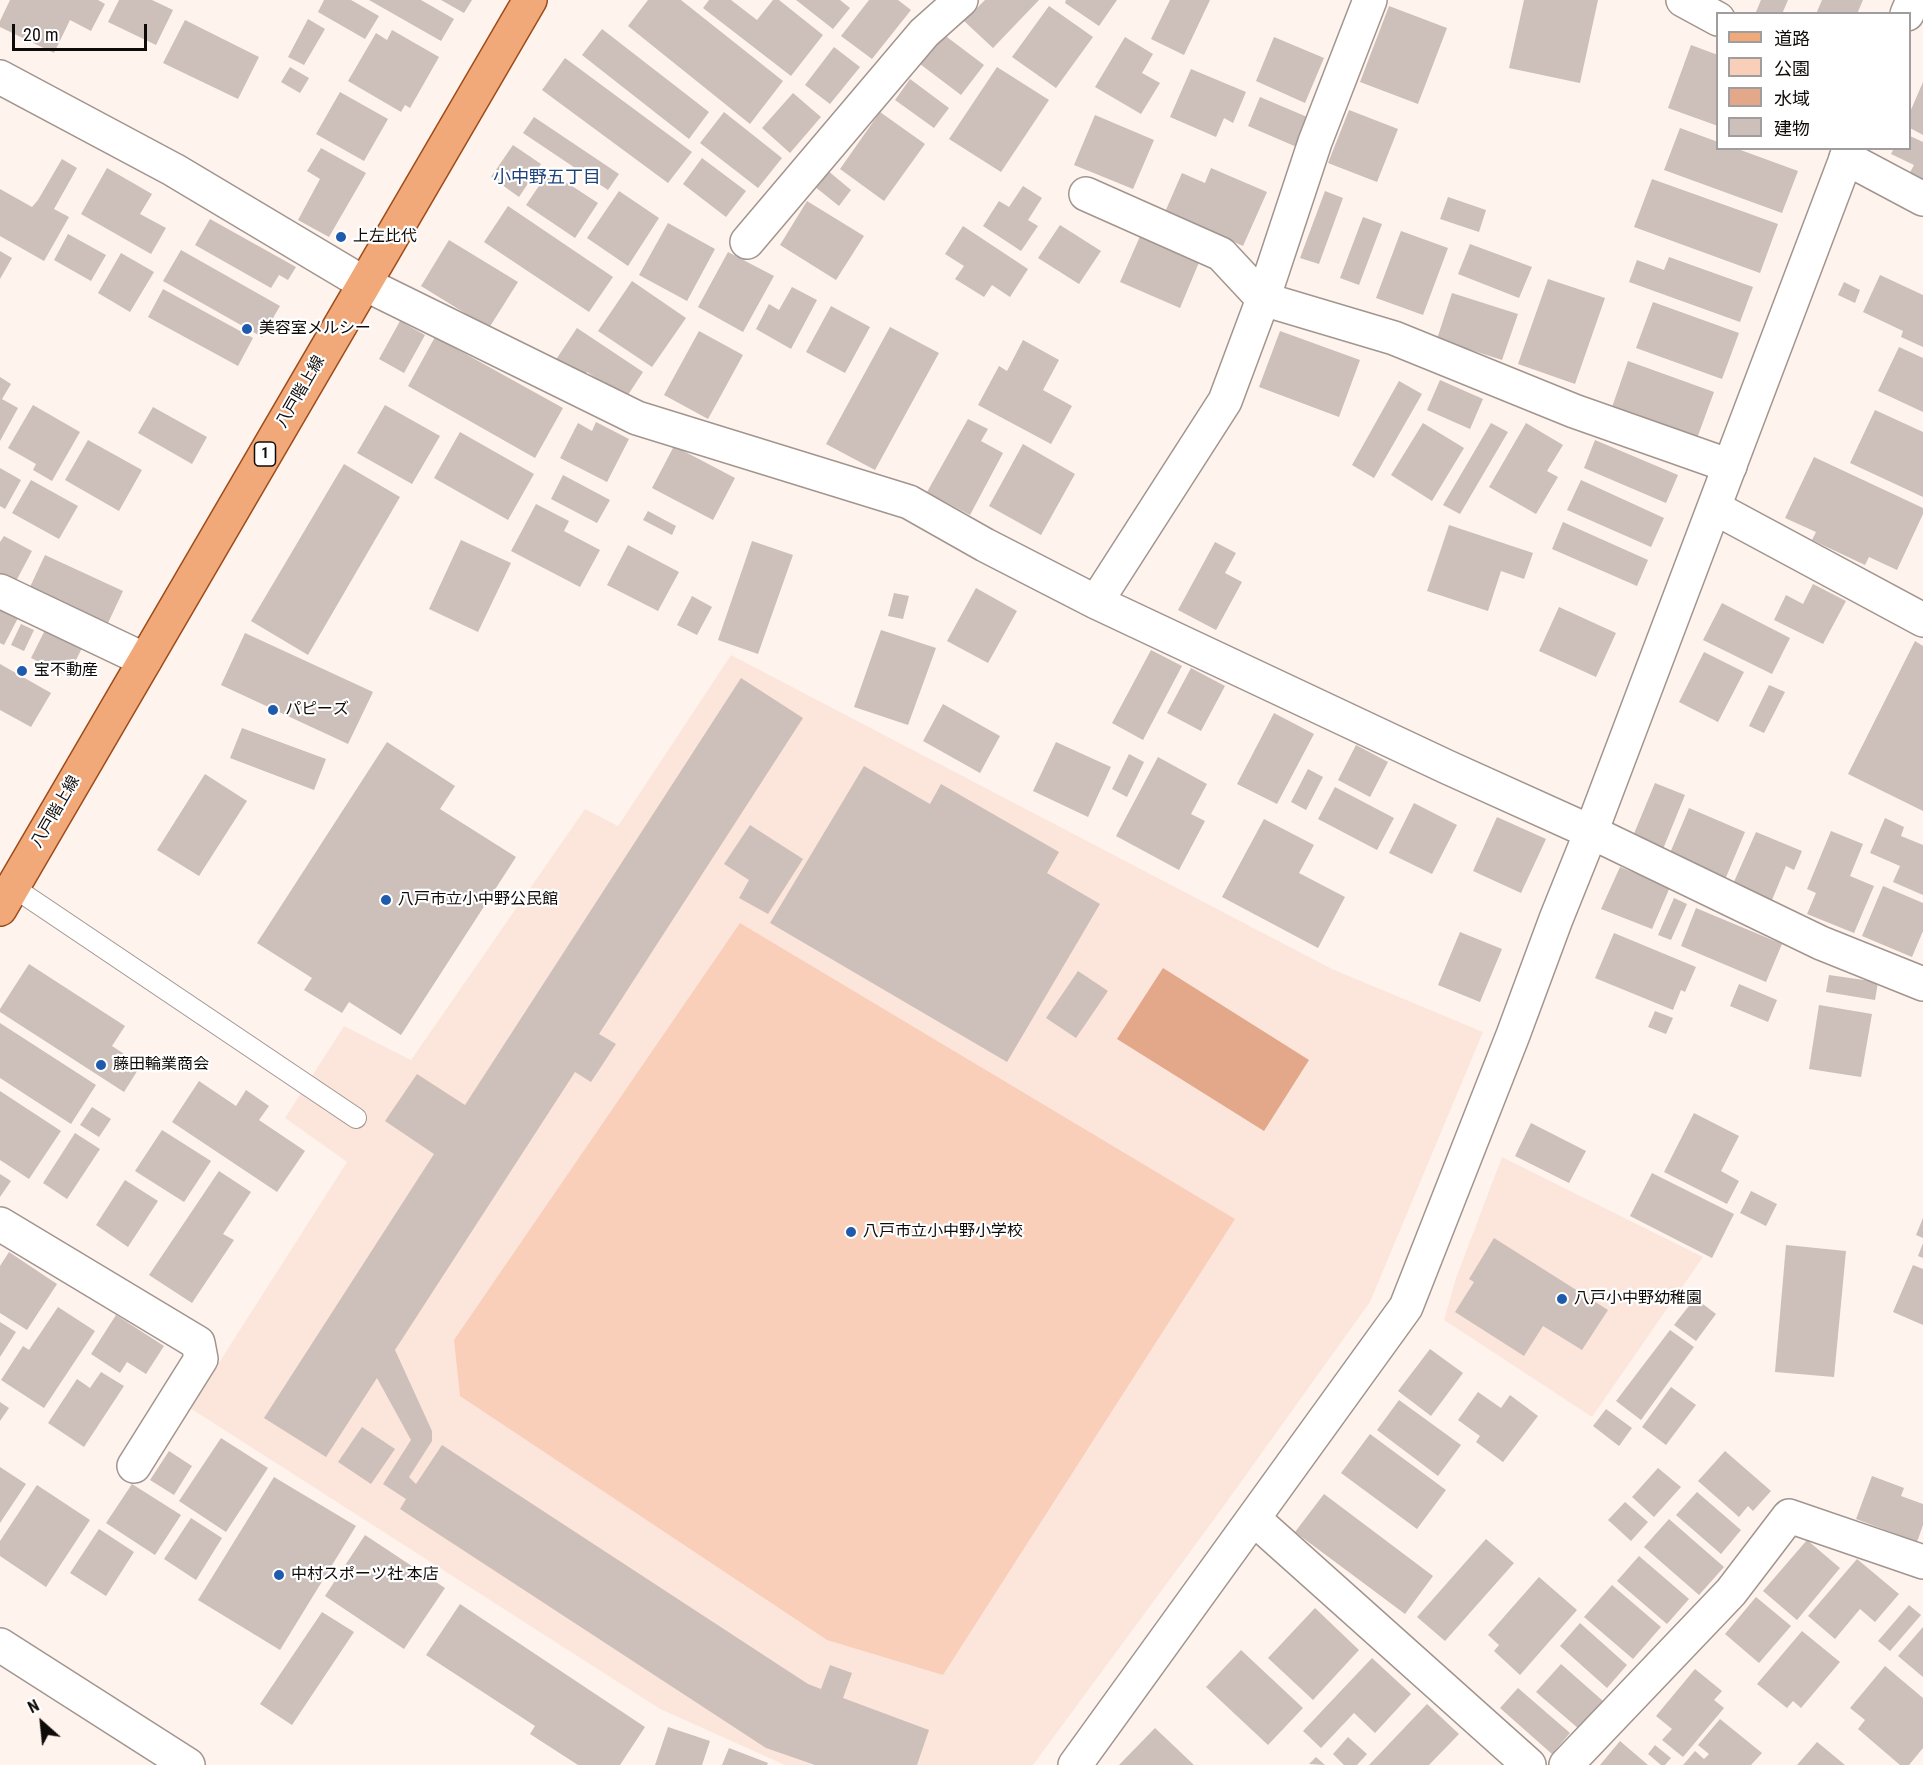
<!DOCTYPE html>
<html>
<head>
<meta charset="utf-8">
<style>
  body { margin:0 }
  #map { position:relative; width:1923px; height:1765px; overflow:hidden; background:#fff3ee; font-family:"Roboto Condensed","Noto Sans JP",sans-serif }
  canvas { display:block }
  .legend { position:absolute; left:1716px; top:12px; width:195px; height:138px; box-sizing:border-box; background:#fff; border:2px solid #9f9d9d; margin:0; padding:8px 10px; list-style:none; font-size:18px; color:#0f0b09 }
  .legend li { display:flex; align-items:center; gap:12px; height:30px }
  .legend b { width:30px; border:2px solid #9f9d9d }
  .north { position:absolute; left:12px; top:1693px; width:60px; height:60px; -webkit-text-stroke:4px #fff; paint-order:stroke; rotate:333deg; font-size:16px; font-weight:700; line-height:24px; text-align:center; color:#0f0b09 }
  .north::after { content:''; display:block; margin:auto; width:21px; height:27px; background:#0f0b09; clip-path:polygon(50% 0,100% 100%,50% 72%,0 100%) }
  .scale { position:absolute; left:12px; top:24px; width:135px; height:27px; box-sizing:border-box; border:3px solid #0f0b09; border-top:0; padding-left:8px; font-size:18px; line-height:21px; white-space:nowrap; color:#0f0b09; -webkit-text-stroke:4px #fff; paint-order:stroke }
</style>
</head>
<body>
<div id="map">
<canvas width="1923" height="1765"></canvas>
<ul class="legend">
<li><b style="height:8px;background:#f2a97a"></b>道路</li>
<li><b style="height:16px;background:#f9cfba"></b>公園</li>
<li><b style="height:16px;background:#e3a789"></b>水域</li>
<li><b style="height:16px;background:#cdbfb9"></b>建物</li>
</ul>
<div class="north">N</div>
<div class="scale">20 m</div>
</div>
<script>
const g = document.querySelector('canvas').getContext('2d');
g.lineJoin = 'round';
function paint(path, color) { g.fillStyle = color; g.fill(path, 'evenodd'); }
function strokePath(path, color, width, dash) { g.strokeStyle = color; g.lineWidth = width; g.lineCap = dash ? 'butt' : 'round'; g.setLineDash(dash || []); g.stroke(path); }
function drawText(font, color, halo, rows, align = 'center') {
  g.font = font + ' "Roboto Condensed","Noto Sans JP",sans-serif'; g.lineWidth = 4.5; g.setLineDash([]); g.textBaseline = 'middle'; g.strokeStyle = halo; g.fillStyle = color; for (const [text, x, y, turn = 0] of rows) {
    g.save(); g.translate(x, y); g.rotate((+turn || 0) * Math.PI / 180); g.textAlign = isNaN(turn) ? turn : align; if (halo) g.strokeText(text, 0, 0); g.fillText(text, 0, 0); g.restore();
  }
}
paint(new Path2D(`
  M731,655L1332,969L1483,1032L1370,1302L1218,1514L1033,1765H785L660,1709L190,1408L347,1162L285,1118L344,1026L411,1060L585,809L618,826Z
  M1502,1157L1703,1257L1592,1417L1444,1320L1456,1278Z`), '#fce6dc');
paint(new Path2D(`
  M740,923L1235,1219L943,1675L827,1640L460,1396L454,1340Z`), '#f9cfba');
paint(new Path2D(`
  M1163,968L1309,1060L1264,1131L1117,1039Z`), '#e3a789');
paint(new Path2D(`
  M10,0H98L105,4L91,31L70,20L54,53L0,27V21Z
  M119,0H152L173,10L156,45L108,22Z
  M324,0H351L379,16L365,39L318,12Z
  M369,0H421L454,19L441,41Z
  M441,0H472L464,13Z
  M648,0H681L783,81L750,124L628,26Z
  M709,0H731L757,20L773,0H779L823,35L791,76L703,8Z
  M796,0H840L850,8L833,29Z
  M869,0H898L911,10L872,59L841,36Z
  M985,0H1039L993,48L964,21Z
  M1066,0H1117L1099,26L1065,3Z
  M1170,0H1210L1184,55L1151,39Z
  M1524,0H1598L1580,83L1509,68Z
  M1761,0H1788L1782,14H1759L1756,12Z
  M1822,0H1863L1857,14H1816Z
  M1049,6L1093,37L1056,88L1012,57Z
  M1389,6L1447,28L1418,104L1360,82Z
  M308,19L325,29L304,65L288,57Z
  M185,20L259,57L238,99L163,63Z
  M602,29L709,112L689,139L582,55Z
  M392,30L439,57L410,108L405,105L401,112L348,81L376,33L387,40Z
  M943,34L984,65L961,95L920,64Z
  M1125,37L1153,54L1142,73L1160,83L1141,114L1095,87Z
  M1274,37L1324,58L1305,103L1256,81Z
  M1691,45L1718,55V126L1668,108Z
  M834,47L860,67L830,104L805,85Z
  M565,58L692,152L668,183L542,90Z
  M290,67L309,78L300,93L281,82Z
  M997,67L1049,100L1001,172L949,139Z
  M1191,69L1246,92L1233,123L1224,118L1216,137L1170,117Z
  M910,79L949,108L934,128L895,100Z
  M1923,82V135L1910,128V112Z
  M340,92L388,119L364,161L316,134Z
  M793,93L821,117L790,153L762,128Z
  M1260,97L1312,119L1299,148L1248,126Z
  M1349,110L1398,129L1377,182L1328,163Z
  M724,112L782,158L758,188L700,143Z
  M880,112L925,144L884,201L840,169Z
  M1095,115L1154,140L1133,189L1074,165Z
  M534,117L619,174L608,190L523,133Z
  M1680,128L1718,142V148H1735L1798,171L1782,213L1664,170Z
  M1910,136L1923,142V183L1908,176L1914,165L1891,154L1894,148H1910Z
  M513,145L541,164L519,197L491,177Z
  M321,148L366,173L329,237L298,220L320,179L307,171Z
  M702,158L746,191L726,217L683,184Z
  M62,159L77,168L54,209L69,217L44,261L0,236V189L32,207L38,200Z
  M107,168L152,194L140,214L166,228L151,254L81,214Z
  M1211,168L1267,192L1243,246L1165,212L1182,173L1205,183Z
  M827,170L851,190L839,206L814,186Z
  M549,171L598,203L575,238L526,205Z
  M1652,179L1778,224L1760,273L1634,227Z
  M1023,186L1042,198L1028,220L1038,226L1021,251L983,226L999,201L1009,207Z
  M619,191L659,218L628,266L587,238Z
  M1325,191L1343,198L1319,264L1300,258Z
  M1448,197L1486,210L1479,232L1440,219Z
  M807,201L864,236L836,280L780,245Z
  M508,206L613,277L589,312L484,242Z
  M1363,217L1382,224L1359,285L1340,278Z
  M210,219L296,267L288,280L279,275L271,288L195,245Z
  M668,223L715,249L687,301L639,275Z
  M1060,225L1101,251L1079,284L1038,258Z
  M963,226L1028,269L1010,297L992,285L984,297L955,279L964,266L945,254Z
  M1401,231L1448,248L1423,315L1376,298Z
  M68,234L106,255L91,281L54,260Z
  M1141,234L1200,260L1180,308L1120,282Z
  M449,240L518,282L489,328L421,286Z
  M1470,244L1532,267L1519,298L1458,274Z
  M181,250L280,306L262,337L163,281Z
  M0,251L12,258L0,279Z
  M728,252L774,276L743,332L698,307Z
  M121,253L154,272L130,312L98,293Z
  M1669,257L1753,287L1740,322L1629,282L1637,260L1664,270Z
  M1880,275L1923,295V347L1901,337L1903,331L1863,312Z
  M1548,279L1605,298L1575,384L1518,364Z
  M632,281L686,318L652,367L598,331Z
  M1844,282L1860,290L1855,303L1838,295Z
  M792,287L817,300L791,349L756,329L769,304L779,310Z
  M163,289L253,338L238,366L148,317Z
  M1452,293L1518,314L1502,360L1437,339Z
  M1653,302L1739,333L1722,379L1636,348Z
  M831,306L870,327L845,373L806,352Z
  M400,321L425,335L404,373L379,359Z
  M890,327L939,353L875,470L826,444Z
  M577,328L643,372L626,398L587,372L581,380L555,361Z
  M699,331L743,355L708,419L664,395Z
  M1280,331L1360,360L1339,417L1259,387Z
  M435,337L563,408L535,458L408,386Z
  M1023,340L1059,360L1043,390L1072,406L1051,444L978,405L999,366L1007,371Z
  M1899,347L1923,358V412L1878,391Z
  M1628,361L1714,392L1696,441L1611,410Z
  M0,377L11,384L2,399L18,408L0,441Z
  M1440,380L1483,399L1470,429L1427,410Z
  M1399,381L1422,394L1374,478L1352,465Z
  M33,405L80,432L52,481L33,470L36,464L8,448Z
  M385,405L440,436L412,484L357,453Z
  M153,407L207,437L192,464L138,433Z
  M1875,410L1923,432V497L1850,463Z
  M968,419L988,429L981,441L1003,453L970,515L927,492Z
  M596,422L629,439L607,482L560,458L578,423L592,431Z
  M1423,423L1464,448L1432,501L1391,475Z
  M1491,423L1508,432L1460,514L1443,505Z
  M1526,423L1563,445L1547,471L1558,477L1536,514L1489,487Z
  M460,432L534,474L508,520L434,478Z
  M88,440L142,470L119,511L65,480Z
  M1595,440L1678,475L1666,503L1584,468Z
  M1023,444L1075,474L1041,535L989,506Z
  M674,446L735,478L713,520L652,488Z
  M1814,457L1923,508V514L1897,570L1869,557L1865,565L1812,540L1816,532L1785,518Z
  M344,464L400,497L308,655L251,621Z
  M0,468L21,480L5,509L0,506Z
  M563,475L610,500L597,523L551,499Z
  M31,480L78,506L59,539L12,513Z
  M1581,480L1664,518L1651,547L1567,510Z
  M536,504L569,521L564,531L600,550L580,587L511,551Z
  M648,511L676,526L672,535L643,520Z
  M1563,522L1648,560L1637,586L1552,549Z
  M1449,525L1533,553L1524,579L1501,571L1488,611L1427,591Z
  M4,536L32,551L15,583L0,575V542Z
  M461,540L511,563L478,632L429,609Z
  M752,541L793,555L758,654L718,640Z
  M1215,542L1236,553L1225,573L1242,582L1216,630L1178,610Z
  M628,545L679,572L658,611L607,585Z
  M45,555L123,591L108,623L30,587Z
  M1813,584L1846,601L1823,644L1774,620L1786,595L1803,604Z
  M976,588L1017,611L988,663L947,641Z
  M894,593L909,596L903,619L888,616Z
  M692,596L712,607L697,635L677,625Z
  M1722,603L1790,638L1772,674L1703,640Z
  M1559,607L1616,633L1596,677L1539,651Z
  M0,609L18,618L4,645L0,643Z
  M21,624L34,630L24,651L11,645Z
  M46,628L83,646L68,676L31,658Z
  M881,630L936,648L908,725L854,707Z
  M245,633L373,692L348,744L221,685Z
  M1915,641L1923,646V811L1848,774Z
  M1151,650L1182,666L1143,740L1112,723Z
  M1704,652L1744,672L1718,722L1679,702Z
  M0,664L51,693L31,727L0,710Z
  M1191,668L1225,686L1201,731L1167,713Z
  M741,678L803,718L599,1034L616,1044L591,1082L575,1072L395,1350L432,1431V1441L409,1477L416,1484L442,1445L808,1684L821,1689L830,1665L852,1673L843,1698L929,1730L917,1765H815L766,1748L400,1509L406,1499L383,1484L411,1440L377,1378L326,1457L264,1418L434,1154L385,1121L417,1074L465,1105Z
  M1769,685L1785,692L1764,733L1749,726Z
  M943,704L1000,736L980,773L923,741Z
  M1274,713L1314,734L1277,804L1237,784Z
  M242,728L326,759L314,790L230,758Z
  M387,742L455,786L440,809L516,857L401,1035L349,1002L342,1013L304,990L312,978L257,943Z
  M1056,742L1111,767L1088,817L1033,791Z
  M1356,745L1388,762L1370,797L1338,780Z
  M1129,754L1144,762L1127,797L1112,789Z
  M1158,757L1207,784L1191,814L1205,821L1179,870L1116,836Z
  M864,766L930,804L941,784L1059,852L1047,873L1100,904L1007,1062L770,923Z
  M1308,769L1323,777L1306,810L1291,802Z
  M205,774L247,801L199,876L157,850Z
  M1655,783L1685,795L1663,849L1633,836Z
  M1335,787L1394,818L1377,850L1318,819Z
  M1414,803L1457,825L1432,874L1389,853Z
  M1689,808L1745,832L1724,882L1699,871L1702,866L1670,853Z
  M1497,817L1546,839L1521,893L1473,871Z
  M1885,818L1904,827L1901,836L1923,845V895L1893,882L1900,866L1870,853Z
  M1264,819L1314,845L1299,873L1345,897L1318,948L1222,897Z
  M750,825L803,859L768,914L739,898L749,880L724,864Z
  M1831,831L1863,844L1850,876L1874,886L1854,933L1807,914L1816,893L1807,889Z
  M1756,832L1802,851L1794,870L1786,866L1772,900L1733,884Z
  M1620,867L1670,887L1652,929L1601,909Z
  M1883,886L1923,903V931L1912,957L1862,936Z
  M1674,898L1687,904L1671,940L1658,935Z
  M1696,908L1782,944L1766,982L1681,946Z
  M1460,932L1502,949L1480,1002L1438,985Z
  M1614,933L1696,967L1685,992L1681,990L1673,1010L1595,978Z
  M29,964L125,1026L112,1046L141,1065L124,1092L0,1012V1009Z
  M1078,971L1108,991L1076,1038L1046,1018Z
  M1829,975L1878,982L1875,1000L1826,992Z
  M1739,984L1777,1000L1768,1022L1730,1006Z
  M1819,1005L1872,1014L1861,1077L1809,1069Z
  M1655,1011L1673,1018L1666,1034L1648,1027Z
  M0,1023L96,1085L71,1124L0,1078Z
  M199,1081L236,1106L246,1090L269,1106L259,1120L305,1151L277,1192L172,1122Z
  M0,1091L61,1131L29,1179L0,1160Z
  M92,1107L111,1119L99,1137L80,1125Z
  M1694,1113L1739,1136L1721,1171L1739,1181L1727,1204L1664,1172Z
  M1531,1123L1586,1151L1569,1183L1515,1156Z
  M162,1130L211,1161L184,1202L135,1171Z
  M75,1133L100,1149L67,1199L43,1183Z
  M219,1171L251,1192L223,1234L234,1240L192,1303L149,1275Z
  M1652,1173L1734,1214L1712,1258L1630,1216Z
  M0,1174L11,1181L0,1197Z
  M125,1180L158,1201L128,1247L96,1225Z
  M1751,1191L1777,1204L1766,1226L1740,1213Z
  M1923,1218V1238L1916,1235Z
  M1494,1238L1608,1310L1582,1350L1543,1326L1524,1356L1455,1312L1474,1282L1469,1279Z
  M1923,1243V1258L1918,1256Z
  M1786,1245L1846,1251L1834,1377L1775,1372Z
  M9,1252L57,1284L27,1330L0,1313V1266Z
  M1913,1265L1923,1269V1325L1893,1312Z
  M1695,1298L1716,1314L1696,1341L1674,1325Z
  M58,1307L95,1331L44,1408L1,1380L23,1346L29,1350Z
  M116,1315L164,1346L146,1374L127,1362L120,1373L91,1354Z
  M0,1322L16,1332L0,1357Z
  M1670,1330L1694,1347L1641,1420L1616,1401Z
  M1430,1349L1463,1373L1431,1416L1398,1391Z
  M101,1372L124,1386L84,1447L48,1423L77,1379L90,1388Z
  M1671,1387L1696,1405L1666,1445L1642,1427Z
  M1478,1392L1501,1408L1510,1395L1538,1416L1503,1462L1476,1442L1480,1436L1458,1420Z
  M1399,1400L1461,1445L1438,1476L1377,1430Z
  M0,1402L9,1408L0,1421Z
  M1606,1409L1632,1428L1619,1446L1593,1426Z
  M362,1427L395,1449L371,1484L338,1462Z
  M1370,1434L1446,1490L1417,1529L1341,1473Z
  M221,1438L268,1468L226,1532L179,1501Z
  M169,1451L192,1466L174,1495L150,1480Z
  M1725,1451L1771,1491L1753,1511L1748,1506L1739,1517L1698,1481Z
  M0,1467L26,1484L0,1523Z
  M1658,1468L1681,1487L1654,1517L1632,1497Z
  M1872,1476L1904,1488L1901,1496L1923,1504V1525L1917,1542L1856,1519Z
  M274,1477L356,1526L280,1650L198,1600Z
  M132,1484L181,1515L155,1555L106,1523Z
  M37,1485L90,1520L46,1587L0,1556V1541Z
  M1697,1492L1741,1530L1721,1554L1676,1515Z
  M1324,1494L1433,1576L1405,1614L1295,1532Z
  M1625,1502L1648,1522L1631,1541L1608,1520Z
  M191,1518L222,1538L196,1580L164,1559Z
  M1669,1519L1724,1567L1699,1595L1644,1547Z
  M99,1529L134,1552L106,1596L70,1573Z
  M365,1535L445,1588L404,1649L325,1596Z
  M1486,1539L1514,1563L1445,1641L1417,1617Z
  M1807,1540L1840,1568L1797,1620L1763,1591Z
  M1639,1556L1689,1599L1667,1624L1617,1581Z
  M1857,1559L1899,1594L1875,1622L1860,1609L1835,1639L1808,1616Z
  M1539,1577L1577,1610L1520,1675L1494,1651L1499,1645L1488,1635Z
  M1612,1585L1661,1627L1633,1659L1584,1617Z
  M1756,1597L1791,1626L1759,1663L1725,1634Z
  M460,1604L645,1727L620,1765H578L530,1734L535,1726L426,1655Z
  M1909,1605L1921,1615L1890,1651L1878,1641Z
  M1315,1608L1359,1650L1313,1700L1268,1658Z
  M322,1612L354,1632L292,1725L260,1704Z
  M1580,1623L1627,1665L1607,1688L1560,1646Z
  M1923,1627V1677L1898,1656Z
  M1802,1631L1840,1662L1801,1708L1793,1701L1787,1708L1757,1684Z
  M1241,1650L1303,1708L1268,1745L1206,1687Z
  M1372,1658L1411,1694L1375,1733L1354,1713L1321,1748L1303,1731Z
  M1561,1664L1603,1701L1579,1729L1536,1692Z
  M1885,1666L1923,1698V1748L1909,1765H1900L1858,1729L1865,1720L1850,1708Z
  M1695,1669L1722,1691L1714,1700L1724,1708L1683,1757L1662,1740L1672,1729L1656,1716Z
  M1518,1688L1570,1733L1552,1754L1500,1708Z
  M1427,1704L1459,1734L1429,1765H1369Z
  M1720,1719L1762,1753L1751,1765H1683L1695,1751L1704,1759L1709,1754L1698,1745Z
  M668,1727L710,1741L702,1765H655Z
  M1155,1728L1194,1765H1119Z
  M1348,1737L1367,1754L1357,1765H1344L1333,1754Z
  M1620,1741L1648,1765H1600Z
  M1817,1742L1822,1746L1845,1765H1797Z
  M1655,1745L1671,1758L1665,1765H1661L1648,1754Z
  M729,1748L768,1763L767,1765H722Z
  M1316,1757L1325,1765L1309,1764Z`), '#cdbfb9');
const service = new Path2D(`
  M13,887L356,1118`);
const minor = new Path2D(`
  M1683,0L1718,19
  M0,77L174,170L365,284L637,418L909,502L985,545L1096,602L1447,767L1591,832L1821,943L1923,984
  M1846,158L1923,199
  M1086,194L1221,254L1263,299L1394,338L1574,411L1730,466
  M747,242L924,33L961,0
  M1715,508L1923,620
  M0,591L145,660
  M1096,602L1225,401L1263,299L1315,142L1370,0
  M0,1224L198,1343L201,1359L134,1466
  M1254,1519L1529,1765
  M1566,1765L1731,1592L1789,1516L1923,1562`);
const tertiary = new Path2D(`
  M1907,14L1913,0
  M0,1645L188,1765
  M1075,1765L1406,1307L1513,1035L1556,919L1591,832L1850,148`);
const primary = new Path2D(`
  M0,909L530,0`);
strokePath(service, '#a2958e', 22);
strokePath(minor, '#a2958e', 36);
strokePath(tertiary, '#a2958e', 36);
strokePath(primary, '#9d4c19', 36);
strokePath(service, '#fff', 20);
strokePath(minor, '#fff', 33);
strokePath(tertiary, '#fff', 33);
strokePath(primary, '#f2a97a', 33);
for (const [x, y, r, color] of [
  [341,237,6,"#1f5bac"],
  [247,329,6,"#1f5bac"],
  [22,671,6,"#1f5bac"],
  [273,710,6,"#1f5bac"],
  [386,900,6,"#1f5bac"],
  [101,1065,6,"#1f5bac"],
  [851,1232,6,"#1f5bac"],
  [1562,1299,6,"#1f5bac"],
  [279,1575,6,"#1f5bac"]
]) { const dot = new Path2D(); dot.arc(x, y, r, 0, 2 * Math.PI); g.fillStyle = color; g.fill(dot); strokePath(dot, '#fff', 2); }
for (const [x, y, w] of [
  [265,454,21]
]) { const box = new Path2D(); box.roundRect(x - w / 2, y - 12, w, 24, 4.5); g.fillStyle = '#fff'; g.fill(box); strokePath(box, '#0f0b09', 1.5); }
drawText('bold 15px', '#0f0b09', null, [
  ["1",265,454]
]);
drawText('16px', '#0f0b09', '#fff', [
  ["上左比代",353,237],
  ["美容室メルシー",259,329],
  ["宝不動産",34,671],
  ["パピーズ",285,710],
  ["八戸市立小中野公民館",398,900],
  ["藤田輪業商会",113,1065],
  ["八戸市立小中野小学校",863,1232],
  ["八戸小中野幼稚園",1574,1299],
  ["中村スポーツ社 本店",291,1575]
], 'left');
drawText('16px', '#0f0b09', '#fff', [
  ["八戸階上線",301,392,-60],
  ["八戸階上線",56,812,-60]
]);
drawText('18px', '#1f4479', '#fff', [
  ["小中野五丁目",547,178]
]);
</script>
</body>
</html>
